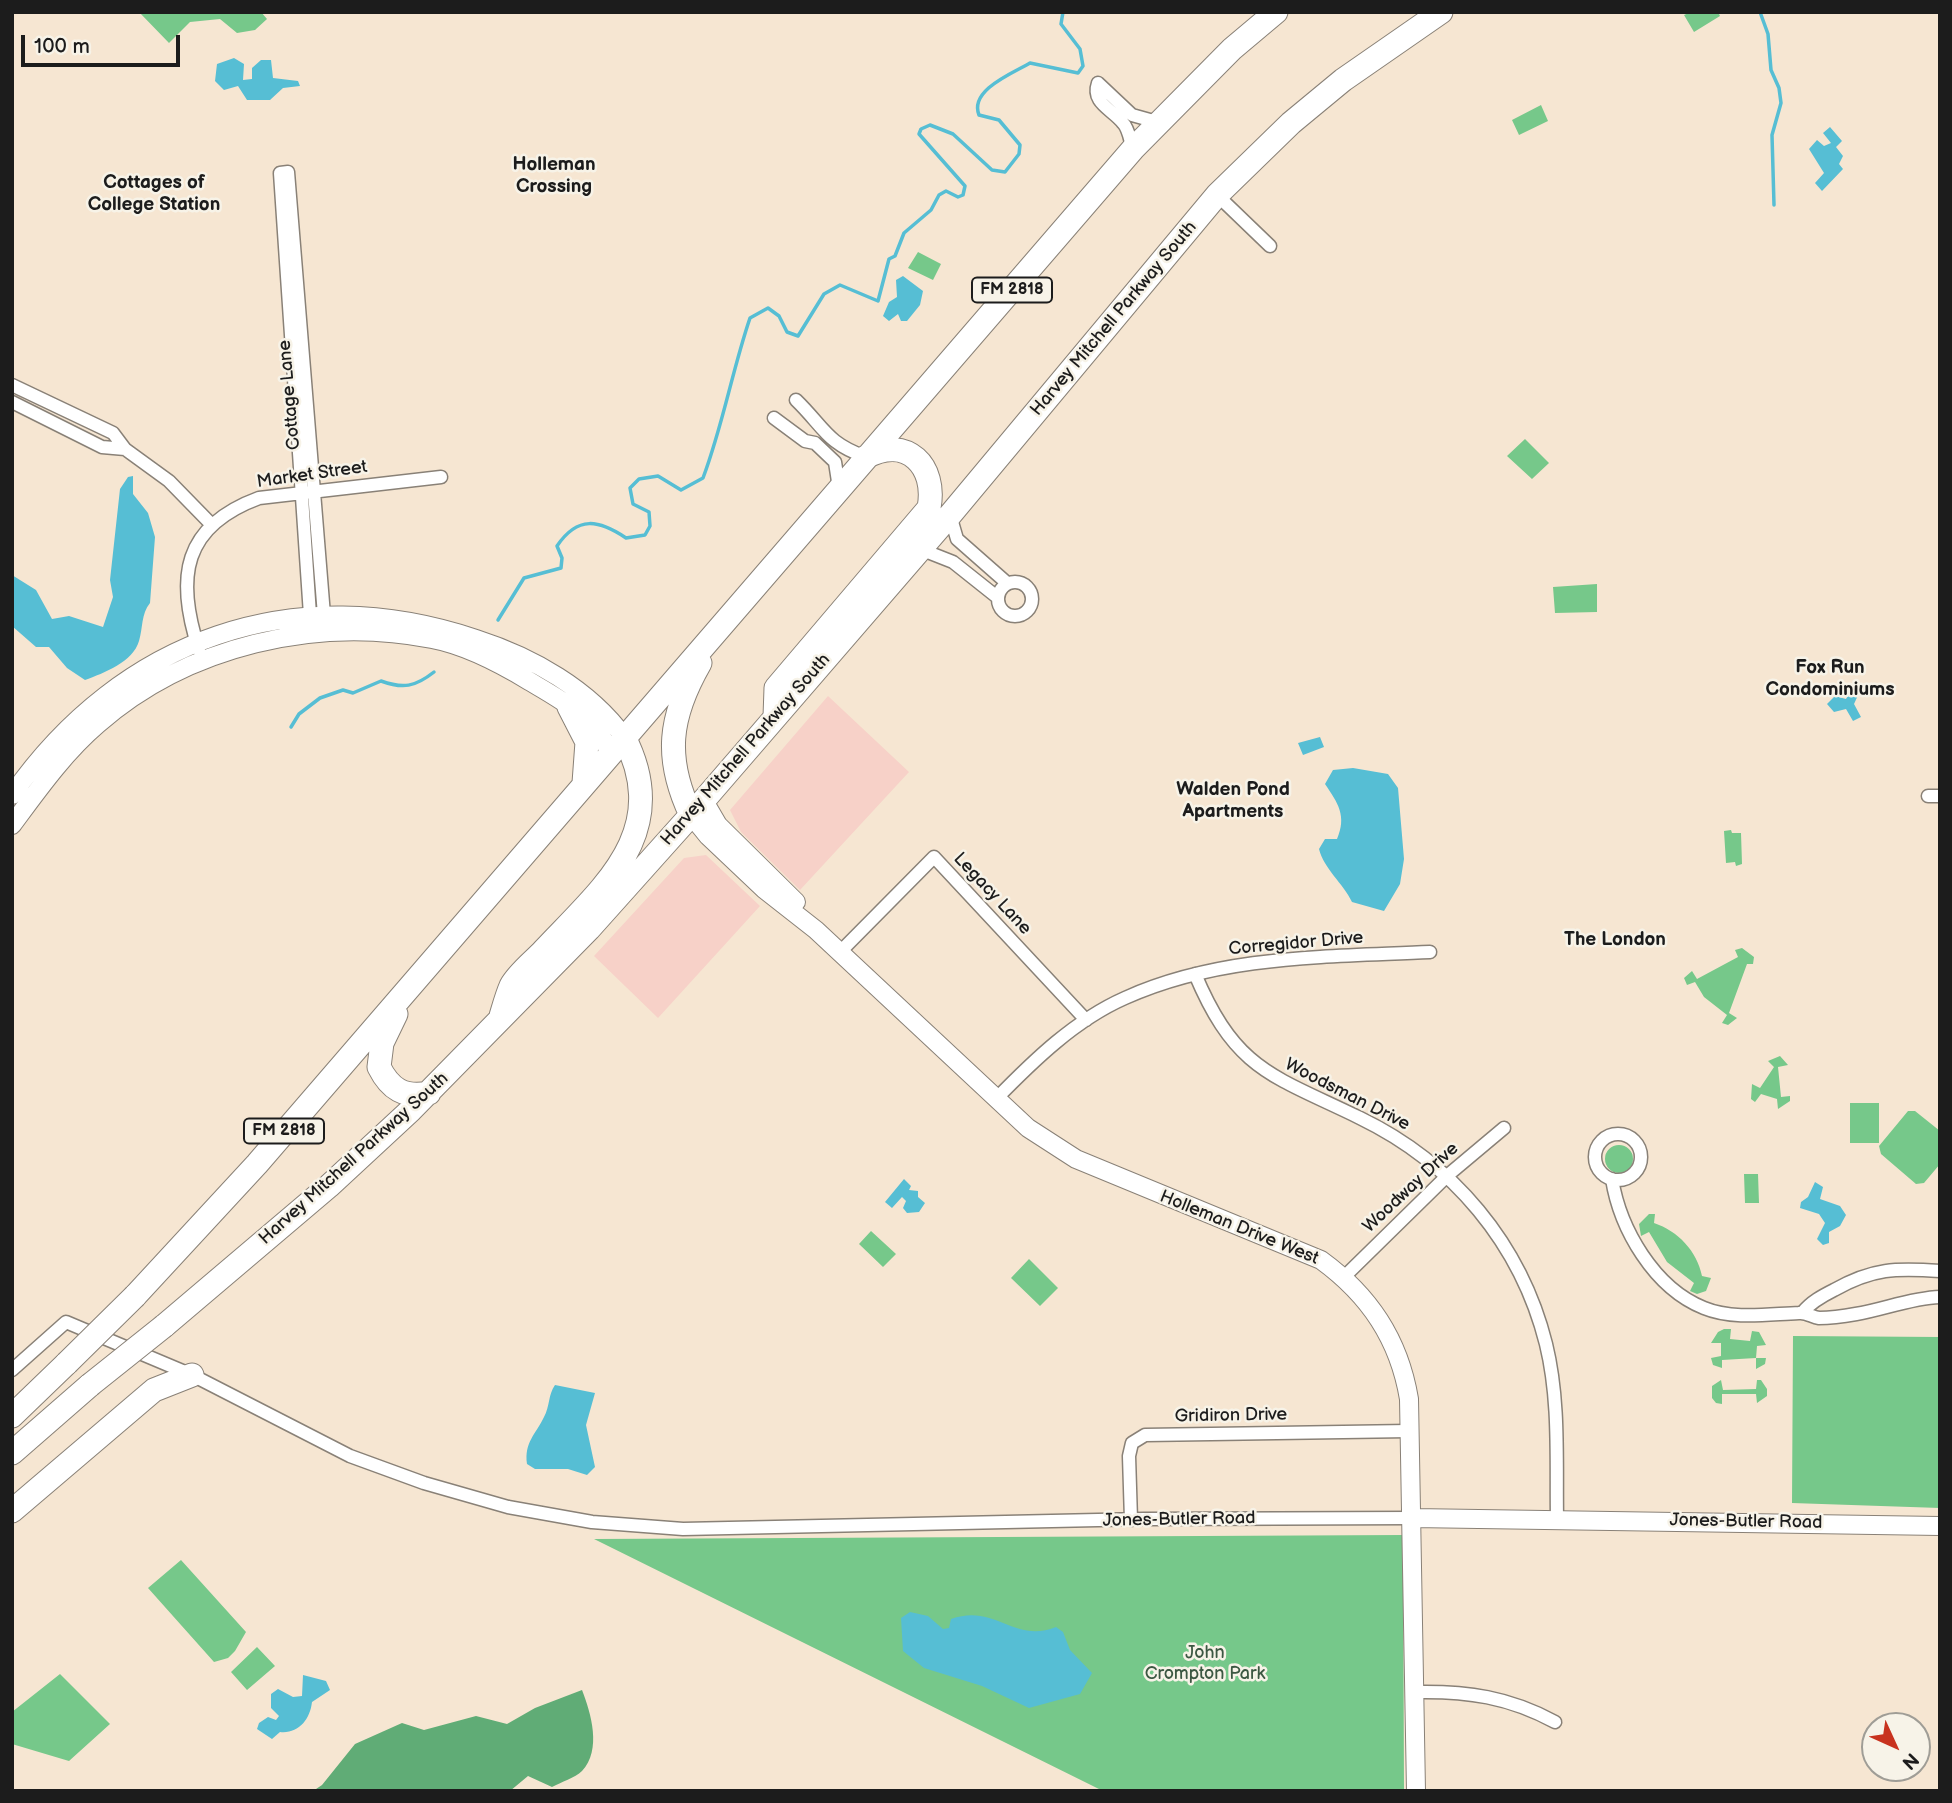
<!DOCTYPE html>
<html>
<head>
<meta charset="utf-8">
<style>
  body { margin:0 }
  #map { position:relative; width:1952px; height:1803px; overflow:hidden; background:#f6e6d2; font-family:"Balsamiq Sans",sans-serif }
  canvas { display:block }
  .frame { position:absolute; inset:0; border:14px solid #1c1c1c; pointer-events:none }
  .north { position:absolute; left:1861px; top:1712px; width:70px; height:70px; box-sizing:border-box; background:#f7f3e8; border:2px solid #9f9d96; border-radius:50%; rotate:135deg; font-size:19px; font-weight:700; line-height:28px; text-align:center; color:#1c1c1c }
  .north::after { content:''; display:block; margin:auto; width:24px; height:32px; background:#c8321e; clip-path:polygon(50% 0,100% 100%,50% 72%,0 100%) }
  .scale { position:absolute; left:21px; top:35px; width:159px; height:32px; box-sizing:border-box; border:4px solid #1c1c1c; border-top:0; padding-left:9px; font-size:21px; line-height:24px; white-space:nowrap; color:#1c1c1c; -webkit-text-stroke:5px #f7f3e8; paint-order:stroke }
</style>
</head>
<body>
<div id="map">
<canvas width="1952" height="1803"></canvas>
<div class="frame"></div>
<div class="north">N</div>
<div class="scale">100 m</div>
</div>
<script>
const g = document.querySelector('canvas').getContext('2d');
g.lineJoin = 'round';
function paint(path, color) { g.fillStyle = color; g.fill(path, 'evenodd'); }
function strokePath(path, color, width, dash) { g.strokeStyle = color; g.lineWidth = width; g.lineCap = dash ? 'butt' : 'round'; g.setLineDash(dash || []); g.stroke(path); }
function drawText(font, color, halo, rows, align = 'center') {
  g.font = font + ' "Balsamiq Sans",sans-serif'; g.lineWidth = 5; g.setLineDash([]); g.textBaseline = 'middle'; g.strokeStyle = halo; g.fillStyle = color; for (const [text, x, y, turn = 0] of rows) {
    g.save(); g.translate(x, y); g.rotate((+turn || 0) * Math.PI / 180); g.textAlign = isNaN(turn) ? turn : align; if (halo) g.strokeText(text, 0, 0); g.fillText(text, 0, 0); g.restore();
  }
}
paint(new Path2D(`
  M828,696L909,772L800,890L741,832L730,810Z
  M706,855L760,906L658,1018L594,956L684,858Z`), '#f7d1c8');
paint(new Path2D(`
  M139,12H261L267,19L255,30L237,33L220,19L190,22L169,43Z
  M1691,12H1718L1720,16L1694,32L1684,15Z
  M1541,105L1548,121L1519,135L1512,120Z
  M918,252L941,264L933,280L908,268Z
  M1525,439L1549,463L1532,479L1507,456Z
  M1597,584V612L1555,613L1553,587Z
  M1731,830L1732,833H1741L1742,864L1736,866L1735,862L1726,863L1724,831Z
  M1742,948L1754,957L1753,964H1747L1729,1013L1737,1018L1728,1025L1722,1023L1727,1015L1704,997L1695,982L1687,985L1684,978L1692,971L1697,979L1738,957L1735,950Z
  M1780,1056L1788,1065L1778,1067L1781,1097L1790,1096V1101L1778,1109L1777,1099L1761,1094L1755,1102L1751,1099L1752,1084L1760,1088L1774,1067L1768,1061Z
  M1850,1103H1879V1143H1850Z
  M1908,1111H1915L1940,1131V1164L1924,1183L1916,1184L1881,1154L1879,1146Z
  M1605 1159a14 14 0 1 1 28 0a14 14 0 1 1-28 0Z
  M1744,1174H1758L1759,1203H1745Z
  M1649,1214H1655L1654,1223C1678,1231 1697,1251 1702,1276L1711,1278L1706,1291L1697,1294L1690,1291L1694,1283L1667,1262L1649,1232L1641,1236L1639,1224Z
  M871,1231L896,1254L883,1267L859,1244Z
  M1029,1259L1058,1288L1040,1306L1011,1278Z
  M1724,1329H1731L1730,1339L1750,1341L1752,1331L1759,1332L1766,1345L1757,1346L1756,1358H1766L1765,1364L1756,1369V1358L1722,1360V1368L1713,1365L1711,1358L1721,1356V1343H1711L1718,1332Z
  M1793,1336L1940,1337V1508L1792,1503Z
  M1721,1380L1723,1390L1756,1389L1757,1380H1761L1767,1389V1396L1757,1403L1756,1394H1722V1404L1716,1403L1712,1398V1386Z
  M1403,1535L1404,1791H1103L594,1539Z
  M181,1560L246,1632L235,1651L228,1658L214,1662L148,1588Z
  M257,1647L275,1666L247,1690L231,1672Z
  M60,1674L110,1724L69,1761L12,1744V1712Z`), '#76c88a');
paint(new Path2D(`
  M582,1690C591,1713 602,1750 582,1771C575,1778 561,1782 552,1787L528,1776L510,1791H313L322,1785L355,1744L402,1723L424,1730L476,1716L507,1724L535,1708Z`), '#60ac76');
paint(new Path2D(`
  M234,58L244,64L243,80L252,79V68L261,60H271L273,78L298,81L300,86L283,88L270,100H247L238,86L224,90L215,81L217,64Z
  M1830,127L1842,141L1836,147L1843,156L1839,164L1843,169L1822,191L1815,183L1824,173L1809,149L1817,140L1824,146L1831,143L1823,133Z
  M903,276L923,291L920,305L907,321H901L898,314L889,321L883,316L889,302L897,297L896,280Z
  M133,476V494L148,513L155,537L150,603C141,614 143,628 139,641C133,662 104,673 85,680L67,668L49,647H36L12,626V575L36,590L52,619L69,616L103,627L113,597L110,580L120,489L128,477Z
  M1852,687L1860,691L1854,704L1861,717L1853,721L1846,709L1834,712L1827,704L1835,696L1846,699Z
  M1320,737L1324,747L1303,755L1298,743Z
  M1353,768L1388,774L1398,788L1404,859L1400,884L1384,911L1352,902C1343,883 1324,869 1319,849L1325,839H1337C1347,816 1338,803 1325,784L1333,770Z
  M904,1179L911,1186L909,1190L918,1191V1197L925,1203L919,1212L907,1213L903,1208L906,1201L902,1197L892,1208L885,1202Z
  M1815,1182L1823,1187L1820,1199L1840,1206L1846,1215L1840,1226L1829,1232V1243L1823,1245L1817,1239L1825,1223L1819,1214L1800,1208L1801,1202L1808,1197Z
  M555,1385L595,1393L586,1425L595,1467L587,1475L568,1469H535L527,1464C524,1442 536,1434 544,1417C550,1406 548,1395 555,1385Z
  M910,1612L928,1616L943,1629L949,1628L951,1619C995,1603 1014,1644 1056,1627L1063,1632L1070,1650L1092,1673L1080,1694L1029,1708L982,1686L924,1668L903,1651L901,1618Z
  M303,1675L326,1681L330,1690L312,1702C310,1720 298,1734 280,1732L272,1739L257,1729L259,1723L268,1717L276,1720L279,1716L271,1708V1694L278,1689L293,1697L302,1696Z`), '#56bed4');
strokePath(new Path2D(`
  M1760,12L1768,34L1771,70L1779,88L1781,103L1772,135L1774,205
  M498,620L524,578L561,568L562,558L557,546C578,515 599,520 626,538L645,535L650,526L649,512L633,504L630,488L639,479L658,476L681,490L703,478C723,425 732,371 750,318L768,308L779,316L787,332L798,336L824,294L840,285L878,301L889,259L895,256L904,233L931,210L939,195L946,191L958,197L963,195L965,186L919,134L921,129L930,125L953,134L992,170L1005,172L1019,154L1020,145L999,120L979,115C969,90 1013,73 1030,63L1078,73L1083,66L1080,49L1061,24L1063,12
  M291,727L299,714L320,698L343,690L353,693L381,681C403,689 415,687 434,672`), '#56bed4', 3.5);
const street = new Path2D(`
  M1133,149C1130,141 1129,129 1123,123C1112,109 1091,103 1098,83L1132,115L1157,122
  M1217,195L1270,246
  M12,385L113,433L125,449L169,481L211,524
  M796,400C824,427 826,443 866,457
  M12,402L102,447L125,449
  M774,418L805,441L815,443L835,462L839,488
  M950,515L957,539L1007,583
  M920,549L953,562L997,597
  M998 599a17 17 0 1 1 34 0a17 17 0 1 1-34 0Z
  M310,615L280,173L288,172L324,615
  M199,650C175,577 183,526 259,498L441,477
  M1928,796H1940
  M840,952L934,857L1086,1020
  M1195,974C1236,1071 1272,1075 1360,1118C1453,1163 1521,1244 1546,1344C1560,1401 1556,1461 1557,1519
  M995,1100C1033,1061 1075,1020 1125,998C1220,955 1327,957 1430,952
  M1595 1157a23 23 0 1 1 46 0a23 23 0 1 1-46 0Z
  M1612,1179C1620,1229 1654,1288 1704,1308C1733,1320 1769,1314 1799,1313C1806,1312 1812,1317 1819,1318C1831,1318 1845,1316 1856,1314C1885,1309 1911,1298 1940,1297
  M1344,1277L1448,1175L1504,1128
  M1803,1312C1811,1302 1822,1296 1834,1290C1873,1268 1896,1268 1940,1271
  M12,1370L66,1322L192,1375L350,1456L424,1483L508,1507L592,1522L683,1529L1144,1519L1413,1518
  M1131,1520L1129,1456L1132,1443L1145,1435L1409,1431
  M1416,1692C1467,1691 1509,1697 1555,1722`);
const secondary = new Path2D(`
  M12,795C122,638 295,578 476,639C532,657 589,689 624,737
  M704,801L718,825L796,902
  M691,815L708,836L765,890L816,930L1028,1128L1076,1159L1321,1260C1369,1295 1399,1339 1409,1399L1416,1791
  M12,825C38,790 64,753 98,724C187,646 316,616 432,639C464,645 501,664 529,681C556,697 602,721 609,754
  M1413,1518L1940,1526`);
const highway = new Path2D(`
  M569,707L587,742L584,783
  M775,717L776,688L929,508C937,466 907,435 866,457
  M691,815C664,758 669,717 700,663
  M396,1014L382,1043L379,1067C390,1089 404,1098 429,1093
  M501,1016C504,1006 507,995 511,986C518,973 534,961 544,950C604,886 673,832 624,737
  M135,1296L257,1164L1133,149L1232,49L1276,12
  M164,1326L329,1186L411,1110L589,929L691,815L950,515L1217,195L1291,123L1343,80L1441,12
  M12,1416L67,1363
  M12,1453L90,1385
  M12,1511L154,1390L192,1375`);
strokePath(street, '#898177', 15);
strokePath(secondary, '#898177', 20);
strokePath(highway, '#898177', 25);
strokePath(street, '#fff', 12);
strokePath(secondary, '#fff', 18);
strokePath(highway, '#fff', 23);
const highwayBridge = new Path2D(`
  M67,1363L135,1296
  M90,1385L164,1326`);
strokePath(highwayBridge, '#898177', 25, []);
strokePath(highwayBridge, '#fff', 23);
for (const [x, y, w] of [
  [1012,290,80],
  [284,1131,80]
]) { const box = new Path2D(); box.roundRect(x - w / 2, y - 12.5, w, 25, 5); g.fillStyle = '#f7f3e8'; g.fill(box); strokePath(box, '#1c1c1c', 2); }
drawText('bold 16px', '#1c1c1c', null, [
  ["FM 2818",1012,290],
  ["FM 2818",284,1131]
]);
drawText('18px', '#1c1c1c', '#f7f3e8', [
  ["Harvey Mitchell Parkway South",1114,319,-50],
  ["Cottage Lane",290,395,-95],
  ["Market Street",312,475,-8],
  ["Harvey Mitchell Parkway South",746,750,-49],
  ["Legacy Lane",992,894,47],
  ["Corregidor Drive",1296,944,-5],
  ["Woodsman Drive",1347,1095,27],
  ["Harvey Mitchell Parkway South",354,1159,-42],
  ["Woodway Drive",1411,1188,-43],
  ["Holleman Drive West",1239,1228,22],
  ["Gridiron Drive",1231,1416,-1],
  ["Jones-Butler Road",1179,1520,-1],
  ["Jones-Butler Road",1746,1522,1]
]);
drawText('18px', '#3c5842', '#f7f3e8', [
  ["John",1205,1653],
  ["Crompton Park",1205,1674]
]);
drawText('bold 19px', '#1c1c1c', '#f7f3e8', [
  ["Holleman",554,165],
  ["Crossing",554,187],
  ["Cottages of",154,183],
  ["College Station",154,205],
  ["Fox Run",1830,668],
  ["Condominiums",1830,690],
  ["Walden Pond",1233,790],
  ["Apartments",1233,812],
  ["The London",1615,940]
]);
</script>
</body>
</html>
